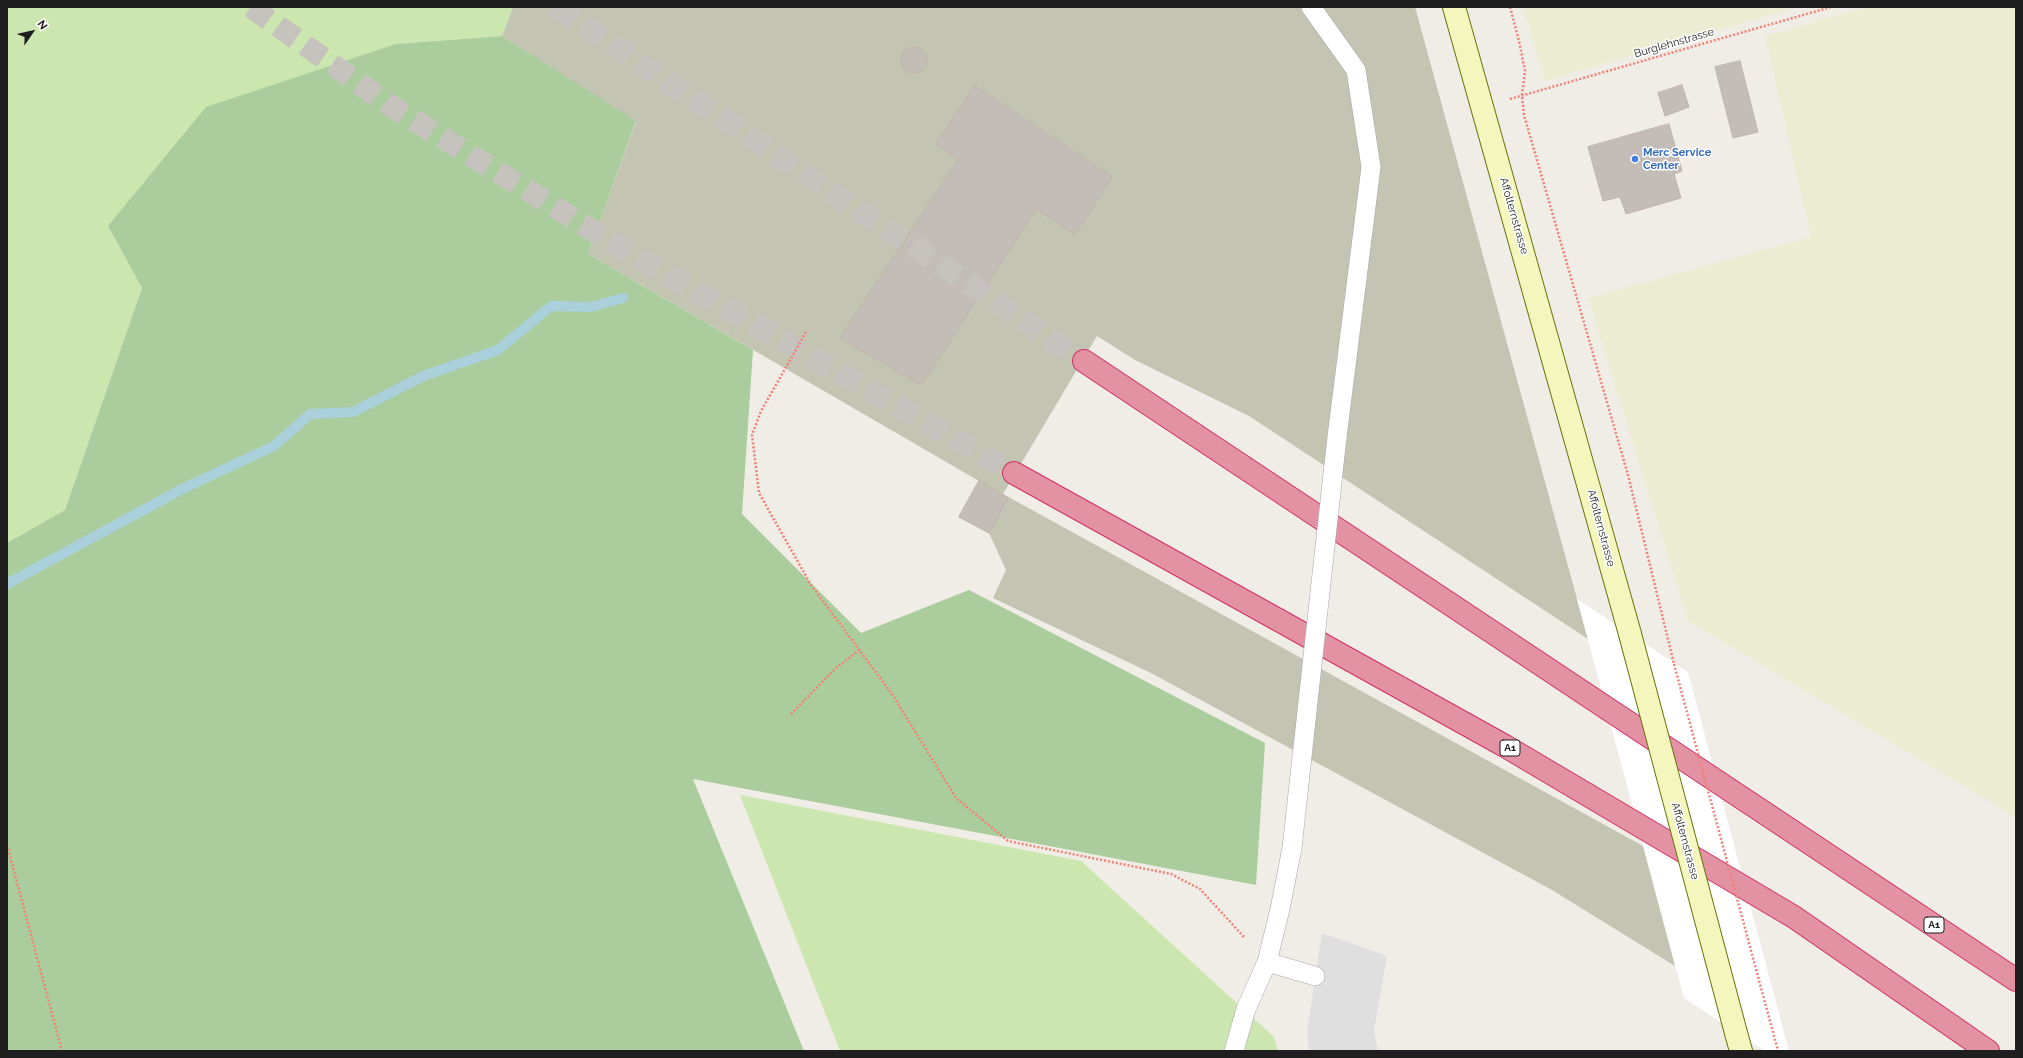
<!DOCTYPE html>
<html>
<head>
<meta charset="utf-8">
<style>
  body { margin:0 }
  #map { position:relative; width:2023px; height:1058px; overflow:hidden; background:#f0ece6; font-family:Raleway,sans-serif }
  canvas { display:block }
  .frame { position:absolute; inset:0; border:8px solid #1f1f1f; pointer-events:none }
  .north { position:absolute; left:12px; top:12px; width:40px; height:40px; -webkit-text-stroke:3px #fff; paint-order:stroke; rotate:56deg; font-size:11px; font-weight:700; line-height:16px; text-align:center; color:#1f1f1f }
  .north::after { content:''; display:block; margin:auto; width:14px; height:18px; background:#1f1f1f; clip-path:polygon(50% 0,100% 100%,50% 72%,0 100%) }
</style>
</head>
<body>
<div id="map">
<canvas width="2023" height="1058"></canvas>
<div class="frame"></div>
<div class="north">N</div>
</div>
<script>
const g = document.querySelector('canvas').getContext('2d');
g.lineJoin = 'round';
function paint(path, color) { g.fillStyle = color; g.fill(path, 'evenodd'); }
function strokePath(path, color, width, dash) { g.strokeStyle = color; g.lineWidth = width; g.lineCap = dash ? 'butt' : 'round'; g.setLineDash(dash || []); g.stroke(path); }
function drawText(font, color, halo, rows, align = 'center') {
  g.font = font + ' Raleway,sans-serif'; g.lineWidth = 3; g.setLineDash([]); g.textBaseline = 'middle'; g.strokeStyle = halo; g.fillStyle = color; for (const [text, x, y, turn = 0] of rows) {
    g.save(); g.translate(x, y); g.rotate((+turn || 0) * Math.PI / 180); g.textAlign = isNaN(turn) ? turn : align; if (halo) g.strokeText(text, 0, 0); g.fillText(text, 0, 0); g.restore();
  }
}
paint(new Path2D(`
  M513,7H1415L1588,639L1249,416L1135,360L1097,336L1003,494L1643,846L1675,966L1552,890L1151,673L993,598L1006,570L989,533L959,517L979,481L588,254L636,122L502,36Z`), '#c4c4b2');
paint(new Path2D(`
  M1523,7H1798L1545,81Z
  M1867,7H2016V817L1688,621L1588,298L1811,237L1765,36Z`), '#ebedd3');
paint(new Path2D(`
  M7,7H513L502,36L396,44L108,226L142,288L65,510L7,543Z
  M740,795L1081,861L1274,1037L1278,1051H840Z`), '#cbe7af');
paint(new Path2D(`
  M502,36L636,121L588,254L753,350L742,514L861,633L969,590L1265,743L1256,885L693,779L804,1051H7V543L65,510L142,288L108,226L206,107L396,44Z`), '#abcd9d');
paint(new Path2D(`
  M1322,933L1387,956L1374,1030L1378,1051H1309L1307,1032Z`), '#dfdfdf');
paint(new Path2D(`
  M1577,599L1688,672L1789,1051H1765L1684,998Z`), '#fff');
strokePath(new Path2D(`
  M7,584L182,489L274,446L310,414L353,412L423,376L498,350L551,306L591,307L623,298`), '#a9d0db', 10);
const building = new Path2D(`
  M901 60a13 13 0 1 1 26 0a13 13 0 1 1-26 0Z
  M1740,61L1758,132L1733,138L1715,67Z
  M1682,85L1689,107L1665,116L1658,93Z
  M975,86L1112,177L1075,234L1036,209L921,385L840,338L959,159L936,145Z
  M1669,124L1682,171L1674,174L1681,198L1626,214L1620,197L1603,201L1588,147Z
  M979,481L1008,498L989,533L959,517Z`);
paint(building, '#c4bcb6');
strokePath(building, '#c0b3a9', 1);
strokePath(new Path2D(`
  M251,7L391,106L631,254L1014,473
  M556,7L1084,361`), '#c6c3be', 22, [22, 11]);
const lane = new Path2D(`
  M1311,7L1356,70L1371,167L1337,437
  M1267,962L1315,976
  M1234,1051L1246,1009L1267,962L1280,909L1292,848`);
const secondary = new Path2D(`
  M1454,7L1630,634
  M1736,1033L1741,1051`);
const highway = new Path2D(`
  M1084,361L2016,980
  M1014,473L1505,746L1794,917L1988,1051`);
strokePath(lane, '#a6a6a6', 20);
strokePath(secondary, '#68720b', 24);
strokePath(highway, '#d22f68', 24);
strokePath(new Path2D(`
  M1510,7L1519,41L1525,71L1522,95L1524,115L1628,475L1674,664
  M1510,99L1831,7
  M806,332L761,411L752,435L759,493L811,585L892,694L956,798L1008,841L1171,874L1200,889L1244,937
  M791,714L835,669L859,650
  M7,845L62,1051`), '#f38074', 2.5, [2, 2]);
strokePath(lane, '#fff', 19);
strokePath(secondary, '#f4f6bd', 22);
strokePath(highway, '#e292a2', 22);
const laneBridge = new Path2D(`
  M1292,848L1337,437`);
const secondaryBridge = new Path2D(`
  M1630,634L1736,1033`);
strokePath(laneBridge, '#a6a6a6', 20, []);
strokePath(secondaryBridge, '#68720b', 24, []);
strokePath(new Path2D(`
  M1674,664L1778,1051`), '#f38074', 2.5, [2, 2]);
strokePath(laneBridge, '#fff', 19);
strokePath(secondaryBridge, '#f4f6bd', 22);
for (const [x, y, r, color] of [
  [1635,159,4,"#3f7fe0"]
]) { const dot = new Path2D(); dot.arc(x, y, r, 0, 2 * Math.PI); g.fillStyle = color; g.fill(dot); strokePath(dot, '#fff', 1.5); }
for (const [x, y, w] of [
  [1510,748,20],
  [1934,925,20]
]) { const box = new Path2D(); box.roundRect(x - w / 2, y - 8, w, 16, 3); g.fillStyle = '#fff'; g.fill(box); strokePath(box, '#1f1f1f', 1); }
drawText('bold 10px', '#1f1f1f', null, [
  ["A1",1510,748],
  ["A1",1934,925]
]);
drawText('11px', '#1f1f1f', '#fff', [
  ["Burglehnstrasse",1674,43,-16],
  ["Affolternstrasse",1514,216,74],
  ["Affolternstrasse",1601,528,75],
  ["Affolternstrasse",1685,841,75]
]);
drawText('bold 11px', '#366cbe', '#fff', [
  ["Merc Service",1643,153],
  ["Center",1643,166]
], 'left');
</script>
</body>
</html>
